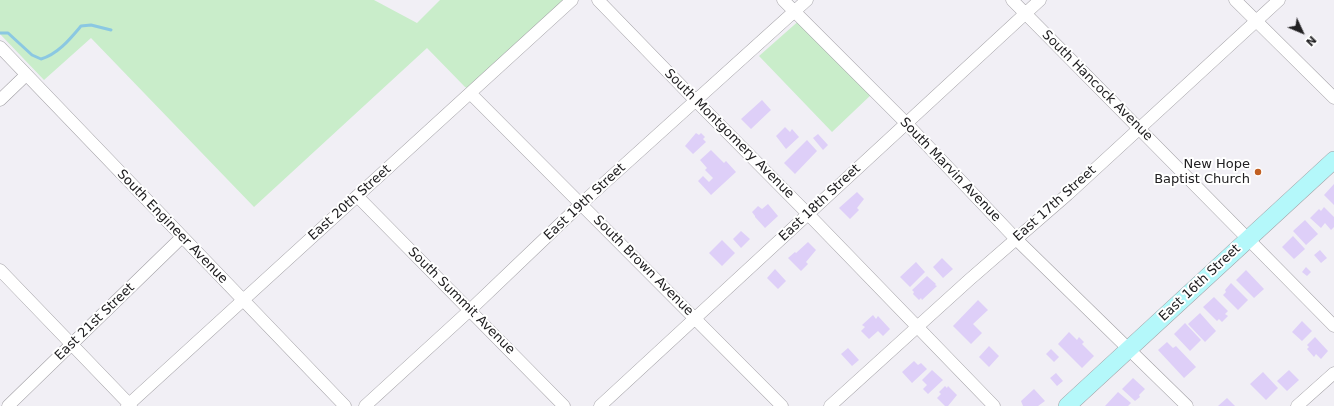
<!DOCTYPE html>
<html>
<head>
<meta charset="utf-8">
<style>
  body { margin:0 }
  #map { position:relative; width:1334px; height:406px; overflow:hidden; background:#f1eff5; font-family:"DejaVu Sans",sans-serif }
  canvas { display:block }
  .north { position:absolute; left:1282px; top:12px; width:40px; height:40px; -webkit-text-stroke:3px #fff; paint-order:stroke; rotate:134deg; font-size:11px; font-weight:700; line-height:16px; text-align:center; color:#212022 }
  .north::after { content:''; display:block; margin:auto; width:14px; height:18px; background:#212022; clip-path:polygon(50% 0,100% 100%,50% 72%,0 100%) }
</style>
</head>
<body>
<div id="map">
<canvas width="1334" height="406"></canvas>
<div class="north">N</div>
</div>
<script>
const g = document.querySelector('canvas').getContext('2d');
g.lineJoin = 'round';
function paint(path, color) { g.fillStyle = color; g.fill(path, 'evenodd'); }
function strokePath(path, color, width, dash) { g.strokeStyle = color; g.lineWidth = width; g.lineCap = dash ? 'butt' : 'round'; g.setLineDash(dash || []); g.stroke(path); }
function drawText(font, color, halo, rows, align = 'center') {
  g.font = font + ' "DejaVu Sans",sans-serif'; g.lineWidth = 4; g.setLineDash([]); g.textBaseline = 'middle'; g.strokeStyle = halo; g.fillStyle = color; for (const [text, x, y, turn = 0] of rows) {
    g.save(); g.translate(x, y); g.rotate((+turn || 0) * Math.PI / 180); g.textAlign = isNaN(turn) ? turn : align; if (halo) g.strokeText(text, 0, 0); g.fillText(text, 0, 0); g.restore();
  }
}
paint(new Path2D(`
  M0,0H374L417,23L440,0H569L470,89L465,87L427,48L254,207L91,38L44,80L0,34Z
  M802,18L873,93L832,132L759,56Z`), '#c9edca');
strokePath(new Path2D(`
  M0,33H8L32,55L41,59C58,54 70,39 81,26L91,25L111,30`), '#8bc8e2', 3);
paint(new Path2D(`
  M762,100L771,110L751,129L741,119Z
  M785,127L790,132L792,129L799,137L786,149L776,136Z
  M696,133L699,135L701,133L705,137L703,139L706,142L693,154L685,146Z
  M818,134L828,145L823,150L813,138Z
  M807,140L817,151L795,174L784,163Z
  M711,150L724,163L726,161L736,172L711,195L698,181L703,176L709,182L713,178L705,170L707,168L700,160Z
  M1334,184V205L1324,195Z
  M857,192L864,199L857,208L859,210L850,219L839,208Z
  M768,204L778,216L765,228L755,217V216L752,212L758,206L762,209Z
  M1324,207L1334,217V227L1331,230L1325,223L1321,228L1310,218L1319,209L1321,211Z
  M1305,220L1318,234L1306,245L1293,231Z
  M741,231L750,239L741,248L733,239Z
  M1293,236L1305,249L1294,259L1282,247Z
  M722,240L735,253L722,266L709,253Z
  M808,242L816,250L806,262L808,264L801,271L788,258L795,252L796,253Z
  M1320,250L1327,258L1321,263L1314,255Z
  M942,258L953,269L943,278L933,267Z
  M916,262L925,272L910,287L900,277Z
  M1306,267L1311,272L1307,276L1302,272Z
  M775,269L786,281L778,289L767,278Z
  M1246,270L1264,289L1254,298L1236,280Z
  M927,276L936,284L935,285L937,286L922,300L921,298L919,300L913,294L914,292L912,290Z
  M1231,283L1248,300L1238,310L1223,295L1226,292L1225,290Z
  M1214,297L1228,311L1225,314L1228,316L1222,322L1219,319L1217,321L1203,307Z
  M978,300L988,310L973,324L982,333L971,344L953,326Z
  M1200,313L1216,331L1205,342L1188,324Z
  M873,315L876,319L878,316L890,329L883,336L878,331L869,339L861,331L865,327L862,325Z
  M1302,321L1312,331L1302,341L1292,332Z
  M1185,323L1201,340L1190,351L1174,334Z
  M1069,332L1077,340L1079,337L1084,342L1082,344L1094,356L1082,368L1058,344Z
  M1315,337L1328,351L1321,359L1316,354L1314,357L1307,349L1309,347L1307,345Z
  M1167,342L1173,348L1176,346L1196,367L1184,378L1158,350Z
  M989,346L999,356L989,367L979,357Z
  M848,348L859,360L852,366L841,354Z
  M1051,349L1059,357L1054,362L1046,354Z
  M914,361L918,365L921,363L927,369L912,383L902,372Z
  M932,370L943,380L928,394L923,389L927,385L922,380Z
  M1289,370L1299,380L1287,391L1277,381Z
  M1263,372L1278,388L1266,400L1250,384Z
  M1056,373L1063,381L1057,386L1050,378Z
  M1133,378L1145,389L1139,395L1140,397L1135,401L1122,389Z
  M945,386L947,388L948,386L957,395L948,406H945L937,398L941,394L939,392Z
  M1034,389L1045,401L1038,406H1023L1021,401Z
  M1118,392L1131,403L1128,406H1105Z
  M1227,398L1235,406H1218Z`), '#decff8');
const street = new Path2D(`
  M598,0L695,100L808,214L994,406
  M783,0L906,123L1016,239L1187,406
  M1012,0L1334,326
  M1235,0L1334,98
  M0,47L345,406
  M470,93L782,406
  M0,100L26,75
  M357,196L564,406
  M0,270L131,406
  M8,406L182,237
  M127,406L572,0
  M365,406L470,310L581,204L807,0
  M600,406L1040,0
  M830,406L969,280L1068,194L1279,0
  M1297,406L1334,373`);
const secondary = new Path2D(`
  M1067,406L1334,160`);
strokePath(street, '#a09ea3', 13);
strokePath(secondary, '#a09ea3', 18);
strokePath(street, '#fff', 12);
strokePath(secondary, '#b4f8fa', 17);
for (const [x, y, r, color] of [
  [1258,172,4,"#c15f22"]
]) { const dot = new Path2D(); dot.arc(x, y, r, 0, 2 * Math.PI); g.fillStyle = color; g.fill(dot); strokePath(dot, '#fff', 1.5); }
drawText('13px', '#212022', '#fff', [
  ["South Hancock Avenue",1097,86,45],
  ["South Montgomery Avenue",729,134,45],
  ["South Marvin Avenue",950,170,46],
  ["East 19th Street",585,202,-43],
  ["East 20th Street",350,203,-42],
  ["East 18th Street",820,203,-43],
  ["East 17th Street",1055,204,-42],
  ["South Engineer Avenue",172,227,46],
  ["South Brown Avenue",643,266,45],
  ["East 16th Street",1200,283,-43],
  ["South Summit Avenue",461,301,45],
  ["East 21st Street",95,322,-44]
]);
drawText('13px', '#212022', '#fff', [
  ["New Hope",1250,165],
  ["Baptist Church",1250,180]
], 'right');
</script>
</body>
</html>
